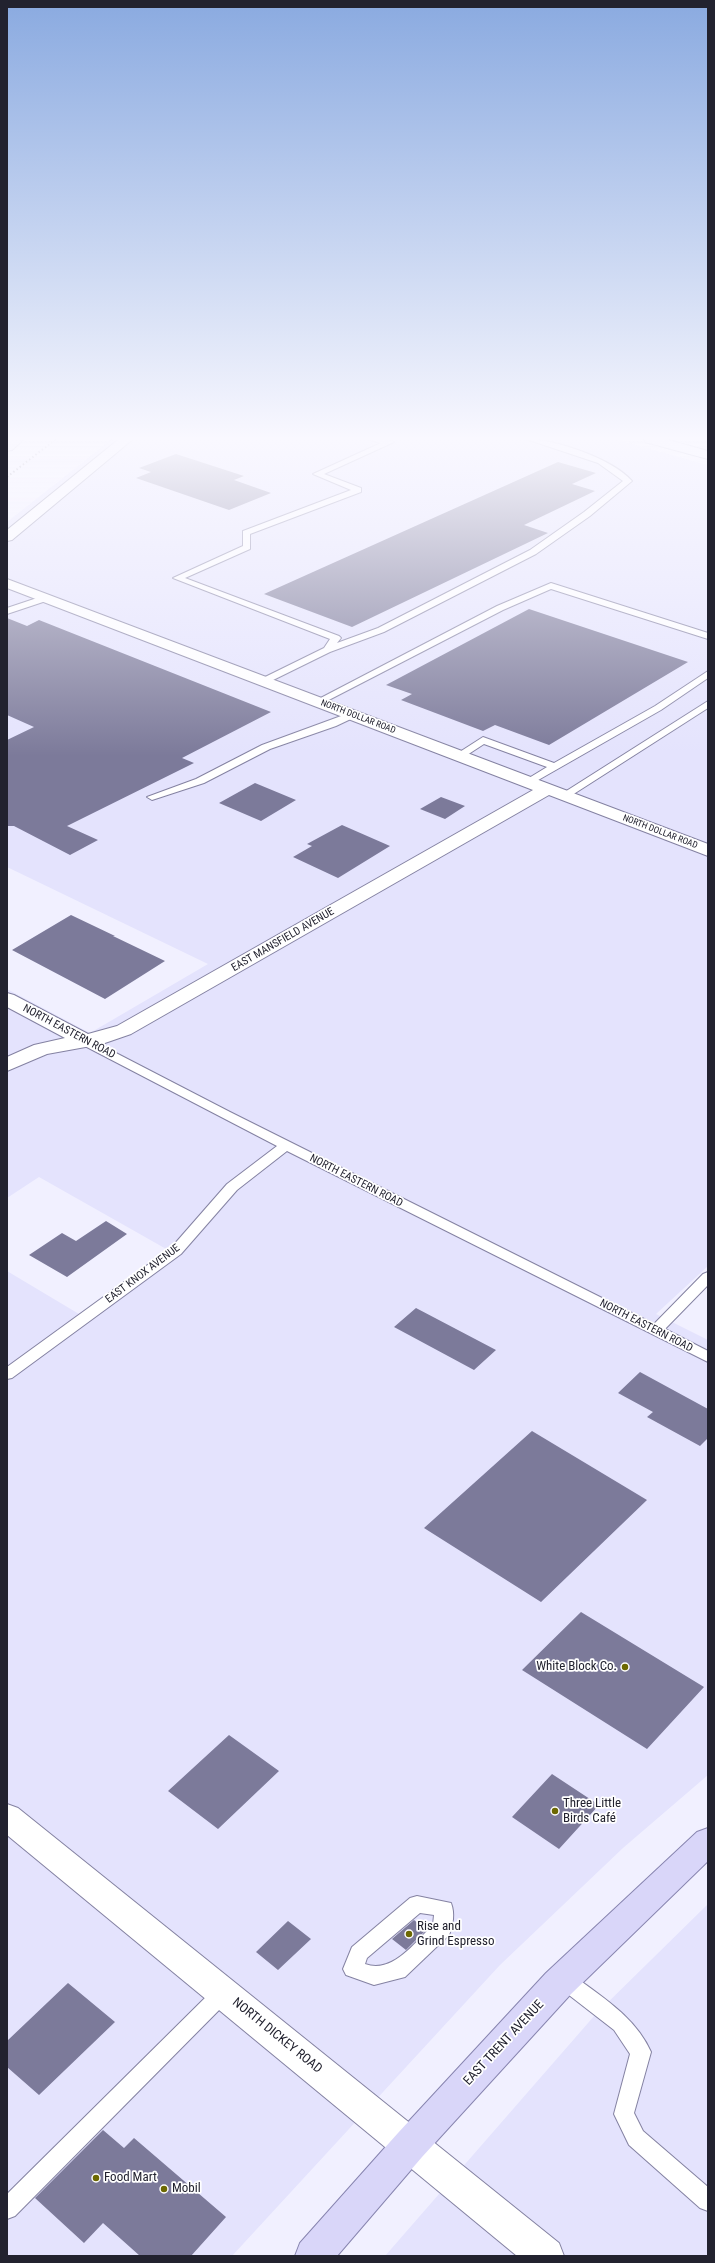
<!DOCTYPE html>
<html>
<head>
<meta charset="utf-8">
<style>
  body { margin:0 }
  #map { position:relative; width:715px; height:2263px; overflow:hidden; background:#f1f0ff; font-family:"Roboto Condensed",sans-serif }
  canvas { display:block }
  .frame { position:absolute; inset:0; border:8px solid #22222f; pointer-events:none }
</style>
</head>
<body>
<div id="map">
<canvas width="715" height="2263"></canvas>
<div class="frame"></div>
</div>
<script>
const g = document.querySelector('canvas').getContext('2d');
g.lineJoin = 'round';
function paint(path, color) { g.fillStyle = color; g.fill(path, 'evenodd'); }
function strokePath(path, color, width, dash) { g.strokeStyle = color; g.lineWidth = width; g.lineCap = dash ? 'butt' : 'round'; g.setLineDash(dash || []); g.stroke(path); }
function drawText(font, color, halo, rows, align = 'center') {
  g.font = font + ' "Roboto Condensed",sans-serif'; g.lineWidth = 3.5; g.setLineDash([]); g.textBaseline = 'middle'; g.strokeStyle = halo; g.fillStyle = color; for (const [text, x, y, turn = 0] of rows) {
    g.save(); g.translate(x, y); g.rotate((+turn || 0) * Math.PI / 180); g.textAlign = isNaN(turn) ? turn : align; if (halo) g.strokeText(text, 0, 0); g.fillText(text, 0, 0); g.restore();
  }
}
paint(new Path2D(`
  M112,439H615L708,465V1266L656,1314L708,1340V1775L623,1848L500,1965L232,2256H7V1271L79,1314L168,1250L39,1177L7,1198V989L90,1033L208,964L7,867V522Z
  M708,1904V2256H385L595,2015Z`), '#e4e3fd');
paint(new Path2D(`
  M176,454L244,476L234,480L271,493L229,510L136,478L151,472L139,468Z
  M558,462L596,473L572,484L595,491L524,525L548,533L352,627L264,594Z
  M529,609L688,662L549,745L495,725L483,731L401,700L412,694L386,685Z
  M7,618L27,626L39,620L271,712L182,758L194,763L67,826L98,840L70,855L14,826H7V740L34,727L7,715Z
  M255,783L296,800L261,821L219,803Z
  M441,797L465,806L445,819L420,809Z
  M342,825L390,846L338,878L293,857L312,846L307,844Z
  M71,915L115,936H113L165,961L105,999L12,950Z
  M106,1221L127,1234L67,1277L29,1255L62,1233L76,1241Z
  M416,1308L496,1350L474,1370L394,1327Z
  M640,1372L708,1409V1438L700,1446L647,1417L653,1412L618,1393Z
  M532,1431L647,1500L541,1602L424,1528Z
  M581,1612L704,1687L647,1749L522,1670Z
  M229,1735L279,1771L218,1829L168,1791Z
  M552,1774L599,1805L559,1849L512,1817Z
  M414,1920L426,1930L406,1950L392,1939Z
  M288,1921L311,1939L278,1970L256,1952Z
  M68,1983L115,2022L39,2095L7,2067V2041Z
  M103,2130L124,2148L134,2138L226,2217L191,2256H140L103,2223L84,2243L35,2198Z`), '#7c7a9a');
const lane = new Path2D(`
  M367,439H386L394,442L324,474L361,488V492L250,534V549L185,578L339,636L341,638L337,643L378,628L530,550L584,512L623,481L598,463L526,439C555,439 613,459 632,481L590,516L536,554L384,632L330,652L267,683H261V679L324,648L330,639L173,578L243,546V531L351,490L313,474L381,443Z
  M551,583L708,633V639L551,589L503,610L321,704H315L313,702L497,606Z
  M46,595L49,596V600L7,614V608Z
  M708,671V678L661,710L533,783H525L524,781L547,767L484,744L464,757L460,758L455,755L483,737L554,763L655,706Z
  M708,701V708L569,797L565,798L560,795Z
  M352,712L355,713V717L336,726L270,749L204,783L152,800L147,797L196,779L262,745Z
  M85,1037L230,1112L654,1324L703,1274L708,1272V1285L665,1329L708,1351V1362L287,1151L237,1190L181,1254L12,1378L7,1379V1367L171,1248L227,1184L277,1146L81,1044L79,1041Z
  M417,1896L451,1903C455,1913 453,1926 449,1935L405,1977L374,1985L346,1975L343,1969L352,1947L410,1898ZM420,1913L434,1915L433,1925C414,1943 393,1974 365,1964L367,1958Z
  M563,1970L570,1973C600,1996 635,2016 651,2052L634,2113L643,2131L708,2187V2211L700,2208L629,2145L614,2114L630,2054L614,2030L556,1985L553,1979L556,1973Z
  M223,1984L230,1987L233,1993L230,1999L15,2216L7,2219V2194L216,1987Z`);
const street = new Path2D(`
  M119,439H133L12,540L7,541V530Z
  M644,439H665L708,451V459L645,442Z
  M7,579L708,844V856L549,795L131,1034L102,1044L47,1054L7,1071V1057L34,1045L65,1038L7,1007V993L14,995L88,1034L117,1026L533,790L7,588Z
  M7,1804L18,1808L559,2243L564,2256H517L7,1835Z`);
const secondary = new Path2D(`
  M10,439H24L12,450L7,451V441Z`);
const primary = new Path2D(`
  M708,1828V1861L570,1995L422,2157L337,2256H295L300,2243L398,2133L546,1973L697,1832Z`);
strokePath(lane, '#8482a2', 2);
strokePath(street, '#8482a2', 2);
strokePath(secondary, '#8482a2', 2);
strokePath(primary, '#8885b0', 2);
paint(lane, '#fff');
paint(street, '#fff');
paint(secondary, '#ecebfc');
paint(primary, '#d9d6f9');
strokePath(new Path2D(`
  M7,477L56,439`), '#7b7a88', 2, [1.5, 2.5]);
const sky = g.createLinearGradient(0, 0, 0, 756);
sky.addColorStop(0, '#8aaae0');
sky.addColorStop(0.58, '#f9f8ff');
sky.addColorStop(1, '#f9f8ff00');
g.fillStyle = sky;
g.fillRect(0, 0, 715, 756);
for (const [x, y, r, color] of [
  [625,1667,4,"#6c6801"],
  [555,1811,4,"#6c6801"],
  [409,1934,4,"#6c6801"],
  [96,2178,4,"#6c6801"],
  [164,2189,4,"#6c6801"]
]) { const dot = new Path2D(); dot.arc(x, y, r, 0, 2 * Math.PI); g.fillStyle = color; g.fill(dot); strokePath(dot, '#fff', 1.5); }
drawText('9px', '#22222f', '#fff', [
  ["NORTH DOLLAR ROAD",358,717,21],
  ["NORTH DOLLAR ROAD",660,832,21]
]);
drawText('11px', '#22222f', '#fff', [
  ["EAST MANSFIELD AVENUE",283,940,-30],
  ["NORTH EASTERN ROAD",69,1032,28],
  ["NORTH EASTERN ROAD",356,1181,27],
  ["EAST KNOX AVENUE",143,1274,-37],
  ["NORTH EASTERN ROAD",646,1326,27]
]);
drawText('13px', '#22222f', '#fff', [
  ["White Block Co.",617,1667,"right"],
  ["Three Little",563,1804],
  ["Birds Café",563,1819],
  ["Rise and",417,1927],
  ["Grind Espresso",417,1942],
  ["Food Mart",104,2178],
  ["Mobil",172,2189]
], 'left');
drawText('13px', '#22222f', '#fff', [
  ["NORTH DICKEY ROAD",277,2036,39],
  ["EAST TRENT AVENUE",504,2043,-47]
]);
</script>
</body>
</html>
